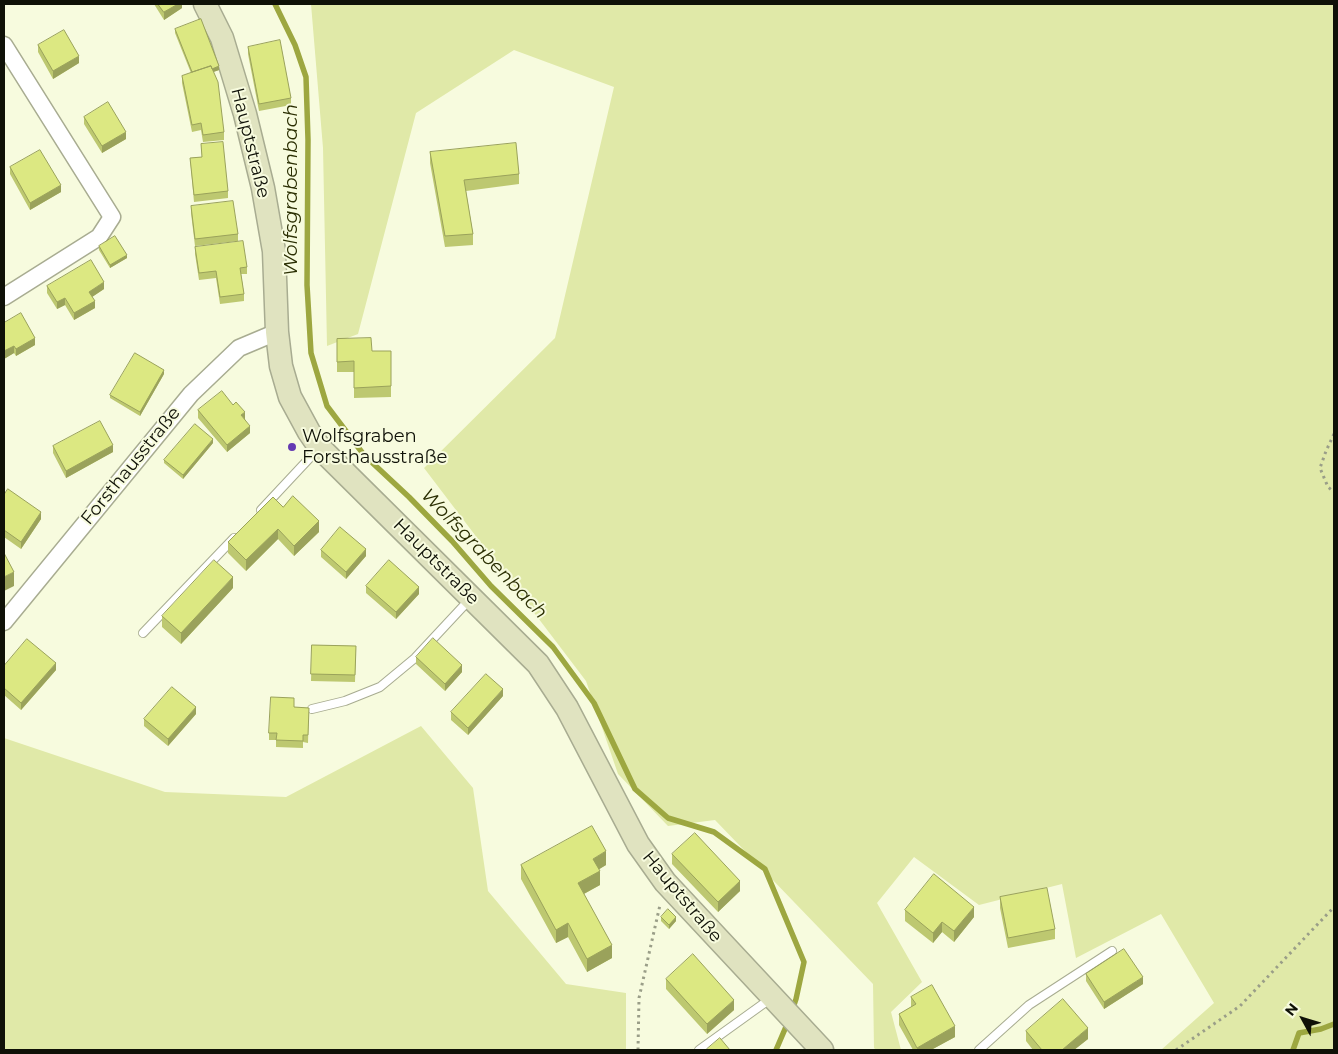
<!DOCTYPE html>
<html>
<head>
<meta charset="utf-8">
<style>
  body { margin:0 }
  #map { position:relative; width:1338px; height:1054px; overflow:hidden; background:#f7fbde; font-family:Montserrat,sans-serif }
  canvas { display:block }
  .frame { position:absolute; inset:0; border:5px solid #0f1107; pointer-events:none }
  .north { position:absolute; left:1278px; top:994px; width:50px; height:50px; -webkit-text-stroke:4px #f7fbde; paint-order:stroke; rotate:309deg; font-size:14px; font-weight:700; line-height:20px; text-align:center; color:#0f1107 }
  .north::after { content:''; display:block; margin:auto; width:18px; height:22px; background:#0f1107; clip-path:polygon(50% 0,100% 100%,50% 72%,0 100%) }
</style>
</head>
<body>
<div id="map">
<canvas width="1338" height="1054"></canvas>
<div class="frame"></div>
<div class="north">N</div>
</div>
<script>
const g = document.querySelector('canvas').getContext('2d');
g.lineJoin = 'round';
function paint(path, color) { g.fillStyle = color; g.fill(path, 'evenodd'); }
function strokePath(path, color, width, dash) { g.strokeStyle = color; g.lineWidth = width; g.lineCap = dash ? 'butt' : 'round'; g.setLineDash(dash || []); g.stroke(path); }
function drawText(font, color, halo, rows, align = 'center') {
  g.font = font + ' Montserrat,sans-serif'; g.lineWidth = 4; g.setLineDash([]); g.textBaseline = 'middle'; g.strokeStyle = halo; g.fillStyle = color; for (const [text, x, y, turn = 0] of rows) {
    g.save(); g.translate(x, y); g.rotate((+turn || 0) * Math.PI / 180); g.textAlign = isNaN(turn) ? turn : align; if (halo) g.strokeText(text, 0, 0); g.fillText(text, 0, 0); g.restore();
  }
}
paint(new Path2D(`
  M311,4H1334V1050H1161L1214,1003L1161,914L1076,958L1062,884L979,905L914,857L877,903L922,982L891,1012L901,1050H876L874,1048L873,984L715,820L668,826L618,774L586,681L424,468L555,338L614,87L514,50L416,113L358,334L327,346L323,148Z
  M421,726L473,788L488,891L566,984L626,993V1050H4V738L165,792L286,797Z`), '#e0e9a8');
strokePath(new Path2D(`
  M275,4L295,45L306,77L308,140L307,285L311,353L327,406L364,455L409,497L452,541L491,586L553,647L594,703L635,789L668,818L714,832L765,869L804,962L796,999L792,1011
  M776,1050L788,1022
  M1293,1050L1299,1033L1321,1029L1334,1024`), '#9da740', 5.5);
const lane = new Path2D(`
  M261,510L318,449
  M143,633L234,538
  M312,709L345,701L380,687L415,658L470,599
  M699,1050L770,999
  M979,1050L1029,1005L1112,951`);
const street = new Path2D(`
  M4,45L112,217L99,237L4,297
  M4,622L191,394L239,348L277,332`);
const secondary = new Path2D(`
  M205,4L222,38L245,114L263,188L274,251L277,332L281,366L290,397L309,432L320,448L538,664L567,708L638,844L665,882L822,1050`);
strokePath(lane, '#a8ac91', 10);
strokePath(street, '#a8ac91', 19);
strokePath(secondary, '#a8ac91', 25);
strokePath(new Path2D(`
  M1334,434L1326,451L1320,468L1328,487L1334,492
  M638,1050L639,998L660,905
  M1176,1050L1240,1006L1334,907`), '#9a9e88', 3, [2.5, 4]);
strokePath(lane, '#fff', 8);
strokePath(street, '#fff', 16);
strokePath(secondary, '#e0e3c0', 22);
paint(new Path2D(`
  M154,4H182V8L164,20Z
  M175,29L219,70L213,72L224,132V140L203,142L201,130L192,132L182,83V76L191,73L175,33Z
  M38,45L79,63L53,79L38,52Z
  M248,47L291,98V105L259,111L248,54Z
  M84,117L126,139L102,153L84,124Z
  M201,144L228,191V198L194,202L190,158L202,157Z
  M430,152L519,174V184L466,191L473,234V245L445,247L430,163Z
  M10,167L61,192L30,210L10,174Z
  M191,206L238,234V241L195,246L191,213Z
  M99,246L127,258L110,268L99,250Z
  M195,247L247,267V274H241L244,294V301L220,304L216,278L199,280L195,254Z
  M47,286L104,289L92,297L95,308L74,320L65,305L57,309L47,293Z
  M4,323L35,345L16,356L14,353L4,359Z
  M337,339L372,351H391V397L354,398V372H337Z
  M164,374L140,416L110,398V395Z
  M198,410L245,419L250,433L227,452L198,418Z
  M213,443L183,479L164,463V460Z
  M53,446L113,452L66,478L53,453Z
  M4,495L41,519L21,549L4,537Z
  M283,507L319,532L294,556L278,539L246,571L228,553V542Z
  M321,550L366,556L346,579L321,557Z
  M366,586L419,594L396,619L366,593Z
  M233,588L181,644L162,627V616Z
  M312,645L356,646L355,682L311,681Z
  M416,657L462,672L445,691L416,664Z
  M4,666L56,670L21,710L4,695Z
  M503,696L468,735L451,720V712Z
  M294,707L309,708L308,743L303,742V748L276,747V740H269V733Z
  M196,714L168,746L144,726V719Z
  M672,854L740,891L718,912L672,864Z
  M521,865H606L599,869L600,885L584,894L612,958L587,972L568,937L556,943L521,879Z
  M1000,897L1055,929V939L1008,948L1000,908Z
  M905,910L974,917L954,942L942,932L933,943L905,921Z
  M661,917L676,921L669,929L661,921Z
  M1086,974L1143,984L1104,1009L1086,981Z
  M666,979L734,1010L707,1034L666,989Z
  M911,997L955,1037L931,1050H913L899,1025V1014L911,1007Z
  M1026,1031L1088,1039L1074,1050H1033L1026,1041Z`), '#bdc870');
paint(new Path2D(`
  M178,4H182V8L164,20V12Z
  M79,56V63L53,79V71Z
  M219,66V70L194,79V76Z
  M126,132V139L102,153V146Z
  M61,185V192L30,210V203Z
  M127,255V258L110,268V265Z
  M104,282V289L89,299V292Z
  M65,298V305L57,309V302Z
  M95,301V308L74,320V313Z
  M35,338V345L16,356V349Z
  M14,346V353L4,359V351Z
  M164,370V374L140,416V412Z
  M245,412V420L241,415Z
  M250,426V433L227,452V445Z
  M213,439V443L183,479V475Z
  M113,445V452L66,478V471Z
  M41,512V519L21,549V542Z
  M319,521V532L294,556V546Z
  M278,529V539L246,571V560Z
  M366,549V556L346,579V572Z
  M14,572V586L4,591V577Z
  M233,577V588L181,644V633Z
  M419,587V594L396,619V612Z
  M56,663V670L21,710V703Z
  M462,665V672L445,691V684Z
  M503,689V696L468,735V728Z
  M196,707V714L168,746V739Z
  M606,851V865L593,873V859Z
  M600,871V885L578,897V883Z
  M740,881V891L718,912V902Z
  M974,907V917L954,942V931Z
  M676,917V921L669,929V925Z
  M942,922V932L933,943V933Z
  M568,923V937L556,943V930Z
  M612,945V958L587,972V959Z
  M1143,977V984L1104,1009V1002Z
  M734,1000V1010L707,1034V1024Z
  M955,1026V1037L931,1050H917V1048Z
  M1088,1028V1039L1074,1050H1062Z`), '#9aa25b');
const building = new Path2D(`
  M158,4H178L164,12Z
  M201,19L219,66L212,69L211,66L192,72L175,29Z
  M64,30L79,56L53,71L38,45Z
  M280,40L291,98L259,104L248,47Z
  M211,66L218,82L224,132L203,135L201,123L192,125L182,76Z
  M108,102L126,132L102,146L84,117Z
  M223,142L228,191L194,195L190,158L202,157L201,144Z
  M516,143L519,174L464,180L473,234L445,236L430,152Z
  M40,150L61,185L30,203L10,167Z
  M233,201L238,234L195,239L191,206Z
  M115,236L127,255L110,265L99,246Z
  M243,241L247,267L240,268L244,294L220,297L216,271L199,273L195,247Z
  M91,260L104,282L89,292L95,301L74,313L65,298L57,302L47,286Z
  M21,313L35,338L16,349L14,346L4,351V323Z
  M371,338L372,351H391V386L354,388V361L337,362V339Z
  M135,353L164,370L140,412L110,395Z
  M222,391L233,405L236,402L245,412L241,415L250,426L227,445L198,410Z
  M100,421L113,445L66,471L53,446Z
  M195,424L213,439L183,475L164,460Z
  M8,489L41,512L21,542L4,530V495Z
  M293,496L319,521L294,546L278,529L246,560L228,542L273,497L283,507Z
  M340,527L366,549L346,572L321,550Z
  M4,553L14,572L4,577Z
  M214,560L233,577L181,633L162,616Z
  M389,560L419,587L396,612L366,586Z
  M433,638L462,665L445,684L416,657Z
  M27,639L56,663L21,703L4,688V666Z
  M312,645L356,646L355,675L311,674Z
  M486,674L503,689L468,728L451,712Z
  M172,687L196,707L168,739L144,719Z
  M271,697L294,698V707L309,708L308,735H303V741L276,740L277,733H269Z
  M592,826L606,851L593,859L600,871L578,883L612,945L587,959L568,923L556,930L521,865Z
  M695,833L740,881L718,902L672,854Z
  M934,874L974,907L954,931L942,922L933,933L905,910Z
  M1047,888L1055,929L1008,938L1000,897Z
  M668,909L676,917L669,925L661,917Z
  M1124,949L1143,977L1104,1002L1086,974Z
  M693,954L734,1000L707,1024L666,979Z
  M932,985L955,1026L917,1048L899,1014L916,1004L911,997Z
  M1063,999L1088,1028L1062,1050H1042L1026,1031Z
  M720,1038L730,1050H708L707,1049Z`);
paint(building, '#dce882');
strokePath(building, '#9aa25b', 1);
for (const [x, y, r, color] of [
  [292,447,5,"#643ab2"]
]) { const dot = new Path2D(); dot.arc(x, y, r, 0, 2 * Math.PI); g.fillStyle = color; g.fill(dot); strokePath(dot, '#f7fbde', 2); }
drawText('18px', '#0f1107', '#f7fbde', [
  ["Hauptstraße",250,143,76],
  ["Forsthausstraße",131,466,-51],
  ["Hauptstraße",436,562,45],
  ["Hauptstraße",682,897,50]
]);
drawText('18px', '#0f1107', '#f7fbde', [
  ["Wolfsgraben",302,437],
  ["Forsthausstraße",302,458]
], 'left');
drawText('italic 19px', '#2b2f03', '#f7fbde', [
  ["Wolfsgrabenbach",291,190,-90],
  ["Wolfsgrabenbach",484,554,46]
]);
</script>
</body>
</html>
